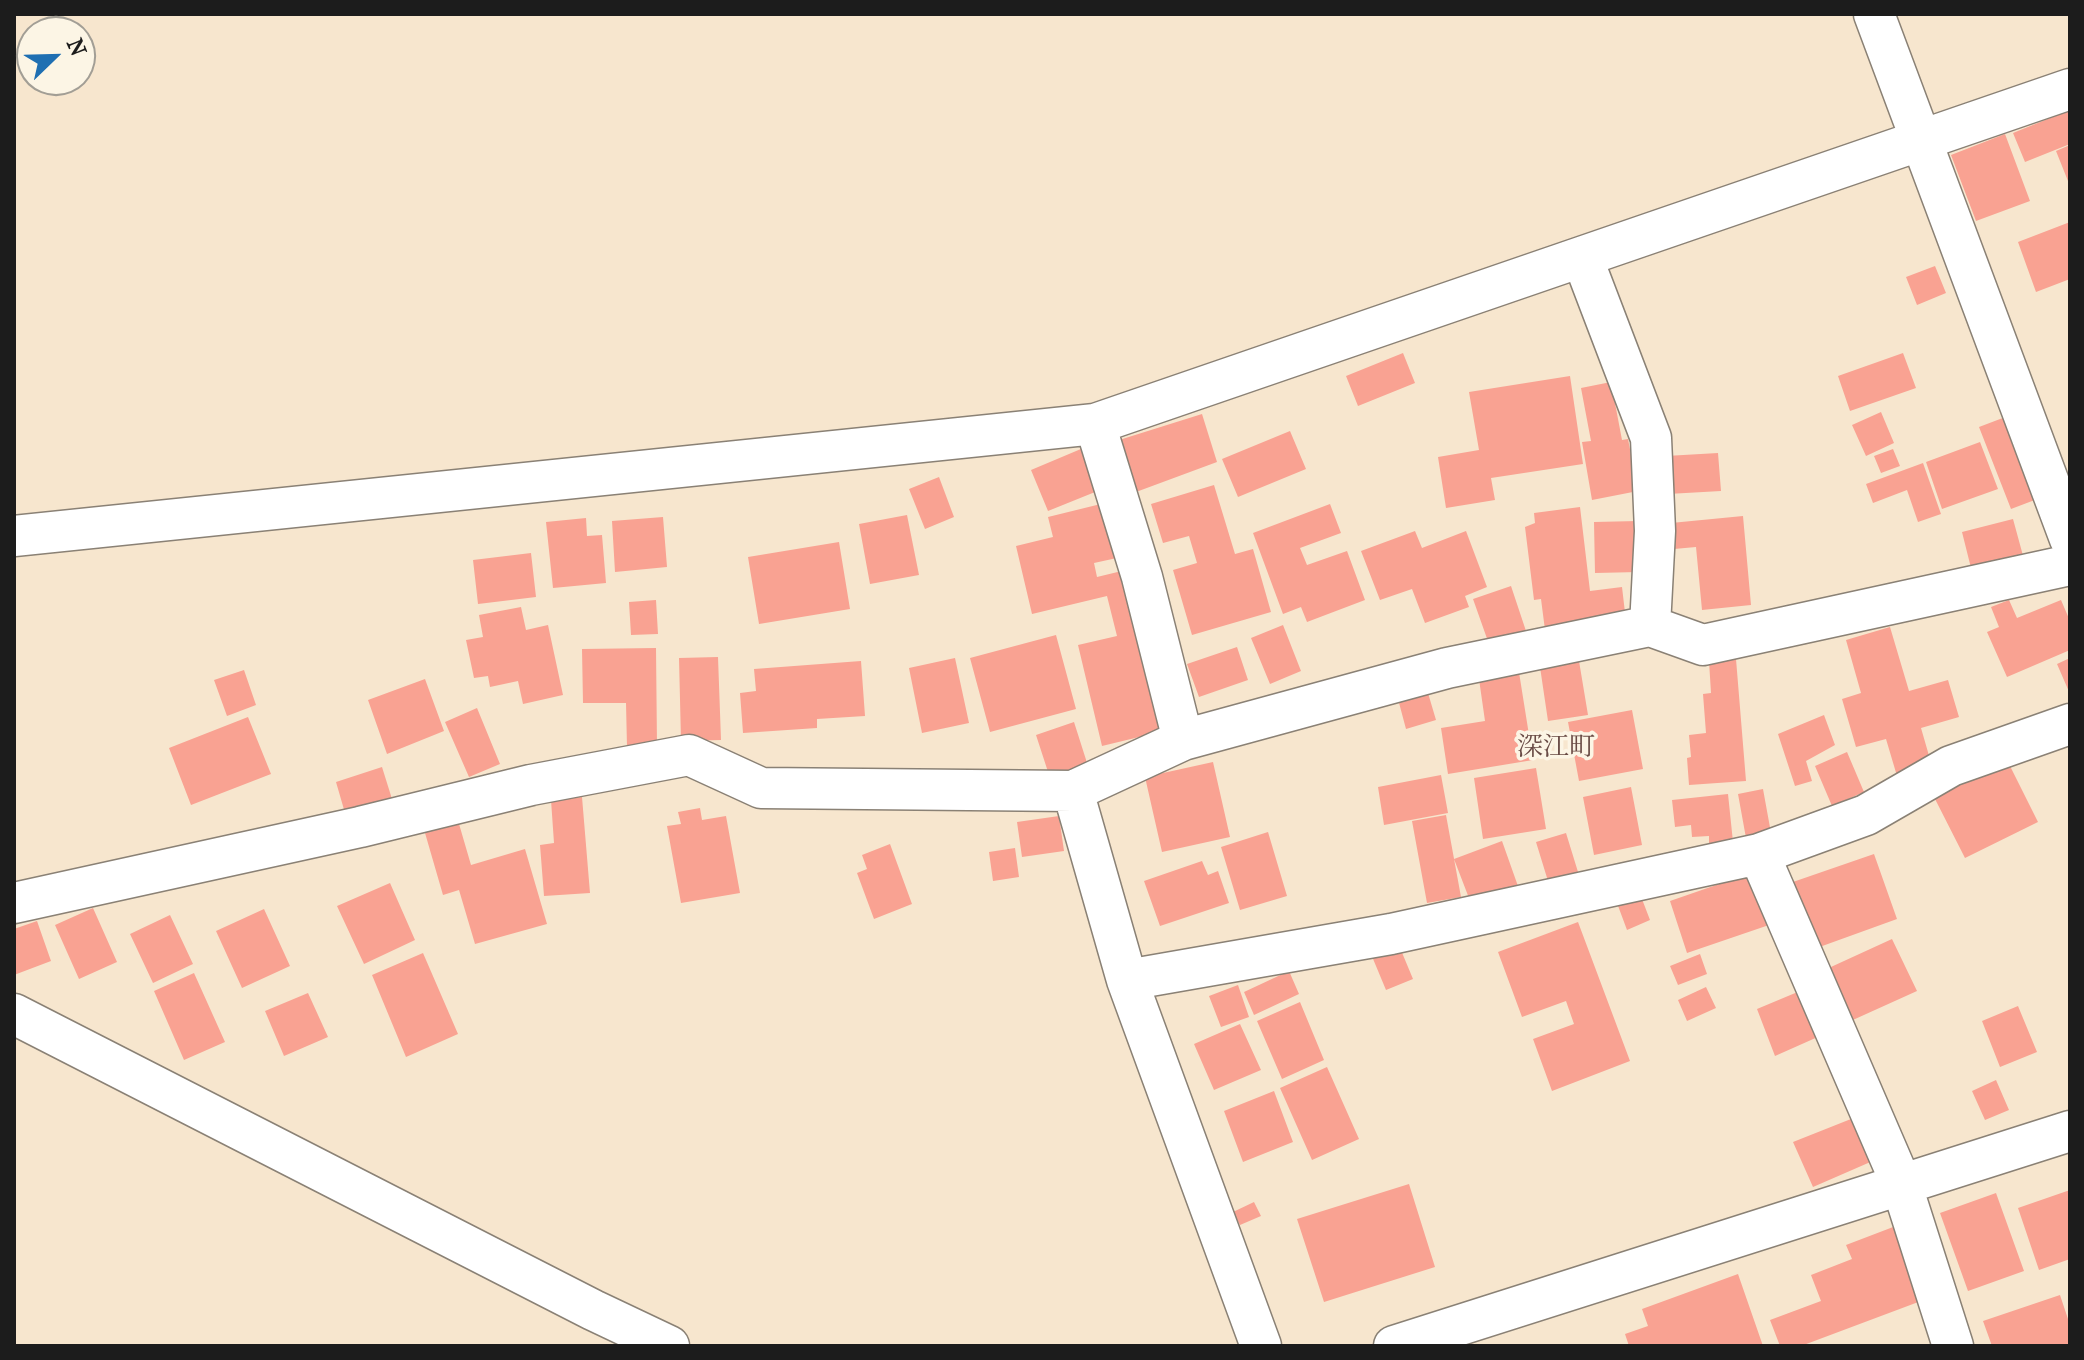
<!DOCTYPE html>
<html>
<head>
<meta charset="utf-8">
<style>
  body { margin:0 }
  #map { position:relative; width:2084px; height:1360px; overflow:hidden; background:#f7e6ce; font-family:"IM FELL French Canon",serif }
  canvas { display:block }
  .frame { position:absolute; inset:0; border:16px solid #1c1c1c; pointer-events:none }
  .north { position:absolute; left:16px; top:16px; width:80px; height:80px; box-sizing:border-box; background:#fcf5e5; border:2px solid #a29e95; border-radius:50%; rotate:67deg; font-size:22px; font-weight:700; line-height:32px; text-align:center; color:#1c1c1c }
  .north::after { content:''; display:block; margin:auto; width:28px; height:36px; background:#1f6fb2; clip-path:polygon(50% 0,100% 100%,50% 72%,0 100%) }
</style>
</head>
<body>
<div id="map">
<canvas width="2084" height="1360"></canvas>
<div class="frame"></div>
<div class="north">N</div>
</div>
<script>
const g = document.querySelector('canvas').getContext('2d');
g.lineJoin = 'round';
function paint(path, color) { g.fillStyle = color; g.fill(path, 'evenodd'); }
function strokePath(path, color, width, dash) { g.strokeStyle = color; g.lineWidth = width; g.lineCap = dash ? 'butt' : 'round'; g.setLineDash(dash || []); g.stroke(path); }
function drawText(font, color, halo, rows, align = 'center') {
  g.font = font + ' "IM FELL French Canon","Noto Serif JP",serif'; g.lineWidth = 7; g.setLineDash([]); g.textBaseline = 'middle'; g.strokeStyle = halo; g.fillStyle = color; for (const [text, x, y, turn = 0] of rows) {
    g.save(); g.translate(x, y); g.rotate((+turn || 0) * Math.PI / 180); g.textAlign = isNaN(turn) ? turn : align; if (halo) g.strokeText(text, 0, 0); g.fillText(text, 0, 0); g.restore();
  }
}
paint(new Path2D(`
  M2070,110V144L2025,162L2013,133Z
  M2005,134L2030,201L1976,221L1951,155Z
  M2070,145V186L2056,151Z
  M2070,222V279L2036,292L2018,242Z
  M1935,266L1946,293L1917,305L1906,277Z
  M1403,353L1415,383L1358,406L1346,376Z
  M1903,353L1916,388L1850,411L1838,376Z
  M1570,376L1583,464L1491,478L1495,500L1446,508L1438,457L1479,450L1469,392Z
  M1611,382L1622,440L1628,439L1638,491L1592,500L1582,442L1591,441L1581,388Z
  M1881,412L1894,443L1866,456L1852,425Z
  M1202,414L1217,462L1136,492L1116,441Z
  M2008,416L2040,498L2011,509L1979,427Z
  M1290,431L1306,469L1238,497L1222,459Z
  M1980,442L1998,489L1942,509L1926,462Z
  M1088,446L1105,488L1048,511L1031,470Z
  M1893,449L1900,466L1881,473L1874,456Z
  M1718,453L1721,491L1668,494L1666,456Z
  M1923,463L1941,514L1918,522L1907,490L1873,503L1866,484Z
  M939,477L954,517L925,529L909,489Z
  M1214,485L1235,554L1253,549L1271,612L1192,635L1173,570L1197,563L1189,536L1163,543L1151,504Z
  M1113,501L1126,556L1094,563L1097,577L1130,569L1168,730L1102,746L1078,645L1117,636L1107,596L1032,614L1016,546L1053,537L1048,517Z
  M1330,504L1341,533L1300,548L1307,565L1347,551L1365,600L1307,622L1301,607L1283,614L1253,533Z
  M1580,507L1590,591L1622,587L1626,621L1545,630L1541,599L1534,600L1525,527L1535,523L1534,513Z
  M907,515L919,575L870,584L859,524Z
  M1743,516L1751,605L1702,610L1696,547L1674,549L1671,523Z
  M663,517L667,567L615,572L612,521Z
  M586,518L587,536L602,535L606,583L553,588L546,522Z
  M2013,519L2025,563L1973,576L1962,532Z
  M1638,521L1639,572L1595,573L1594,522Z
  M1415,531L1422,548L1466,531L1487,587L1465,596L1469,607L1425,623L1412,589L1380,600L1361,551Z
  M839,542L850,609L759,624L748,557Z
  M531,553L536,597L478,604L473,560Z
  M1511,586L1527,634L1490,647L1473,599Z
  M656,600L658,634L631,635L629,602Z
  M2009,600L2017,618L2061,600L2070,621V650L2007,677L1987,632L1999,627L1991,607Z
  M521,607L526,630L548,625L563,695L523,704L518,681L490,687L488,676L474,678L466,640L483,637L479,615Z
  M1283,625L1301,671L1270,684L1251,638Z
  M1890,627L1909,691L1948,680L1959,717L1921,728L1932,766L1897,776L1886,739L1856,747L1842,699L1861,693L1846,640Z
  M1056,635L1076,709L990,732L970,658Z
  M1237,647L1248,680L1199,697L1187,664Z
  M656,648L657,746L627,747L626,703H583L582,649Z
  M718,657L721,740L681,741L679,658Z
  M955,658L969,723L922,733L909,668Z
  M2070,658V694L2057,664Z
  M1736,659L1746,781L1689,785L1687,758L1691,757L1689,735L1706,733L1703,694L1711,693L1709,661Z
  M861,661L865,716L817,719V728L743,733L740,693L756,691L754,669Z
  M1579,661L1588,715L1548,721L1540,667Z
  M1518,666L1533,760L1448,774L1441,728L1485,721L1478,672Z
  M244,670L256,705L227,716L214,680Z
  M425,679L444,731L387,754L368,700Z
  M1428,693L1436,720L1406,729L1398,699Z
  M477,708L500,764L469,777L445,722Z
  M1632,710L1643,769L1579,781L1568,722Z
  M1824,715L1835,745L1806,761L1812,781L1795,786L1778,734Z
  M248,717L271,774L191,805L169,748Z
  M1074,722L1088,766L1050,778L1036,735Z
  M1847,752L1864,792L1832,806L1815,766Z
  M2007,760L2038,822L1965,858L1934,797Z
  M1213,762L1230,837L1162,852L1145,777Z
  M382,767L392,799L345,813L336,782Z
  M1536,768L1546,829L1483,839L1474,778Z
  M1441,775L1448,813L1384,825L1378,787Z
  M1631,787L1642,845L1594,855L1583,797Z
  M1763,789L1771,833L1746,838L1738,794Z
  M1728,794L1733,842L1709,845V836L1692,837L1691,825L1675,827L1672,800Z
  M582,797L590,893L544,896L540,845L554,843L551,800Z
  M700,808L702,820L726,816L740,893L681,903L667,826L681,824L678,812Z
  M1446,815L1461,897L1427,903L1412,821Z
  M1059,816L1064,851L1022,857L1017,822Z
  M457,817L471,865L525,849L547,924L475,944L459,890L443,895L423,826Z
  M1268,832L1287,896L1240,910L1221,847Z
  M1566,833L1578,872L1548,881L1536,842Z
  M1502,841L1519,889L1472,906L1454,859Z
  M890,844L912,904L874,919L857,873L867,869L862,855Z
  M1015,848L1019,877L993,881L989,852Z
  M1874,854L1897,919L1814,949L1790,883Z
  M1202,861L1208,875L1218,871L1229,903L1160,926L1144,881Z
  M1751,873L1769,925L1687,953L1670,901Z
  M390,883L415,940L364,964L337,906Z
  M1637,886L1650,920L1627,930L1614,895Z
  M93,908L117,962L79,979L55,925Z
  M264,909L290,966L242,988L216,931Z
  M170,915L193,964L153,983L130,934Z
  M37,921L51,961L14,975V929Z
  M1578,922L1630,1061L1552,1091L1533,1039L1574,1024L1566,1001L1522,1017L1498,952Z
  M1892,939L1917,991L1844,1024L1820,972Z
  M1398,943L1413,979L1386,990L1371,954Z
  M423,953L458,1034L406,1057L372,975Z
  M1700,954L1707,974L1678,985L1670,966Z
  M1289,971L1299,994L1254,1015L1244,992Z
  M194,973L225,1042L184,1060L154,991Z
  M1238,985L1249,1017L1221,1027L1209,996Z
  M1706,987L1716,1008L1687,1021L1678,1000Z
  M1800,991L1820,1036L1775,1056L1757,1009Z
  M308,993L328,1037L284,1056L265,1011Z
  M1300,1002L1324,1060L1282,1079L1257,1021Z
  M2018,1006L2037,1052L2000,1067L1982,1021Z
  M1240,1024L1261,1070L1214,1090L1194,1044Z
  M1327,1067L1359,1139L1312,1160L1280,1088Z
  M1996,1080L2009,1110L1985,1120L1972,1091Z
  M1274,1091L1293,1142L1243,1162L1224,1111Z
  M1856,1117L1875,1160L1813,1187L1793,1142Z
  M1409,1184L1435,1267L1324,1302L1297,1219Z
  M2070,1190V1259L2039,1270L2018,1208Z
  M1996,1193L2024,1271L1968,1291L1940,1213Z
  M1254,1202L1261,1216L1240,1225L1233,1212Z
  M1901,1224L1929,1298L1801,1346H1780L1770,1320L1821,1301L1811,1275L1852,1259L1846,1245Z
  M1738,1274L1763,1346H1629L1625,1334L1648,1326L1642,1309Z
  M2060,1295L2070,1325V1346H1992L1983,1321Z`), '#f9a292');
const minor = new Path2D(`
  M1874,14L2070,539
  M1582,257L1651,438L1655,531L1650,626
  M1095,424L1142,577L1183,740
  M14,536L1095,424L2070,89
  M1073,791L1127,980L1261,1346
  M1759,854L1901,1183L1953,1346
  M14,903L360,827L531,785L689,755L761,788L1073,791L1183,740L1447,668L1650,626L1703,645L2070,565
  M1127,980L1391,934L1759,854L1866,815L1951,766L2070,724
  M14,1014L593,1310L669,1346
  M1394,1346L2070,1131`);
strokePath(minor, '#8a8175', 43);
strokePath(minor, '#fff', 40);
drawText('26px', '#694b45', '#fcf5e5', [
  ["深江町",1556,749]
]);
</script>
</body>
</html>
